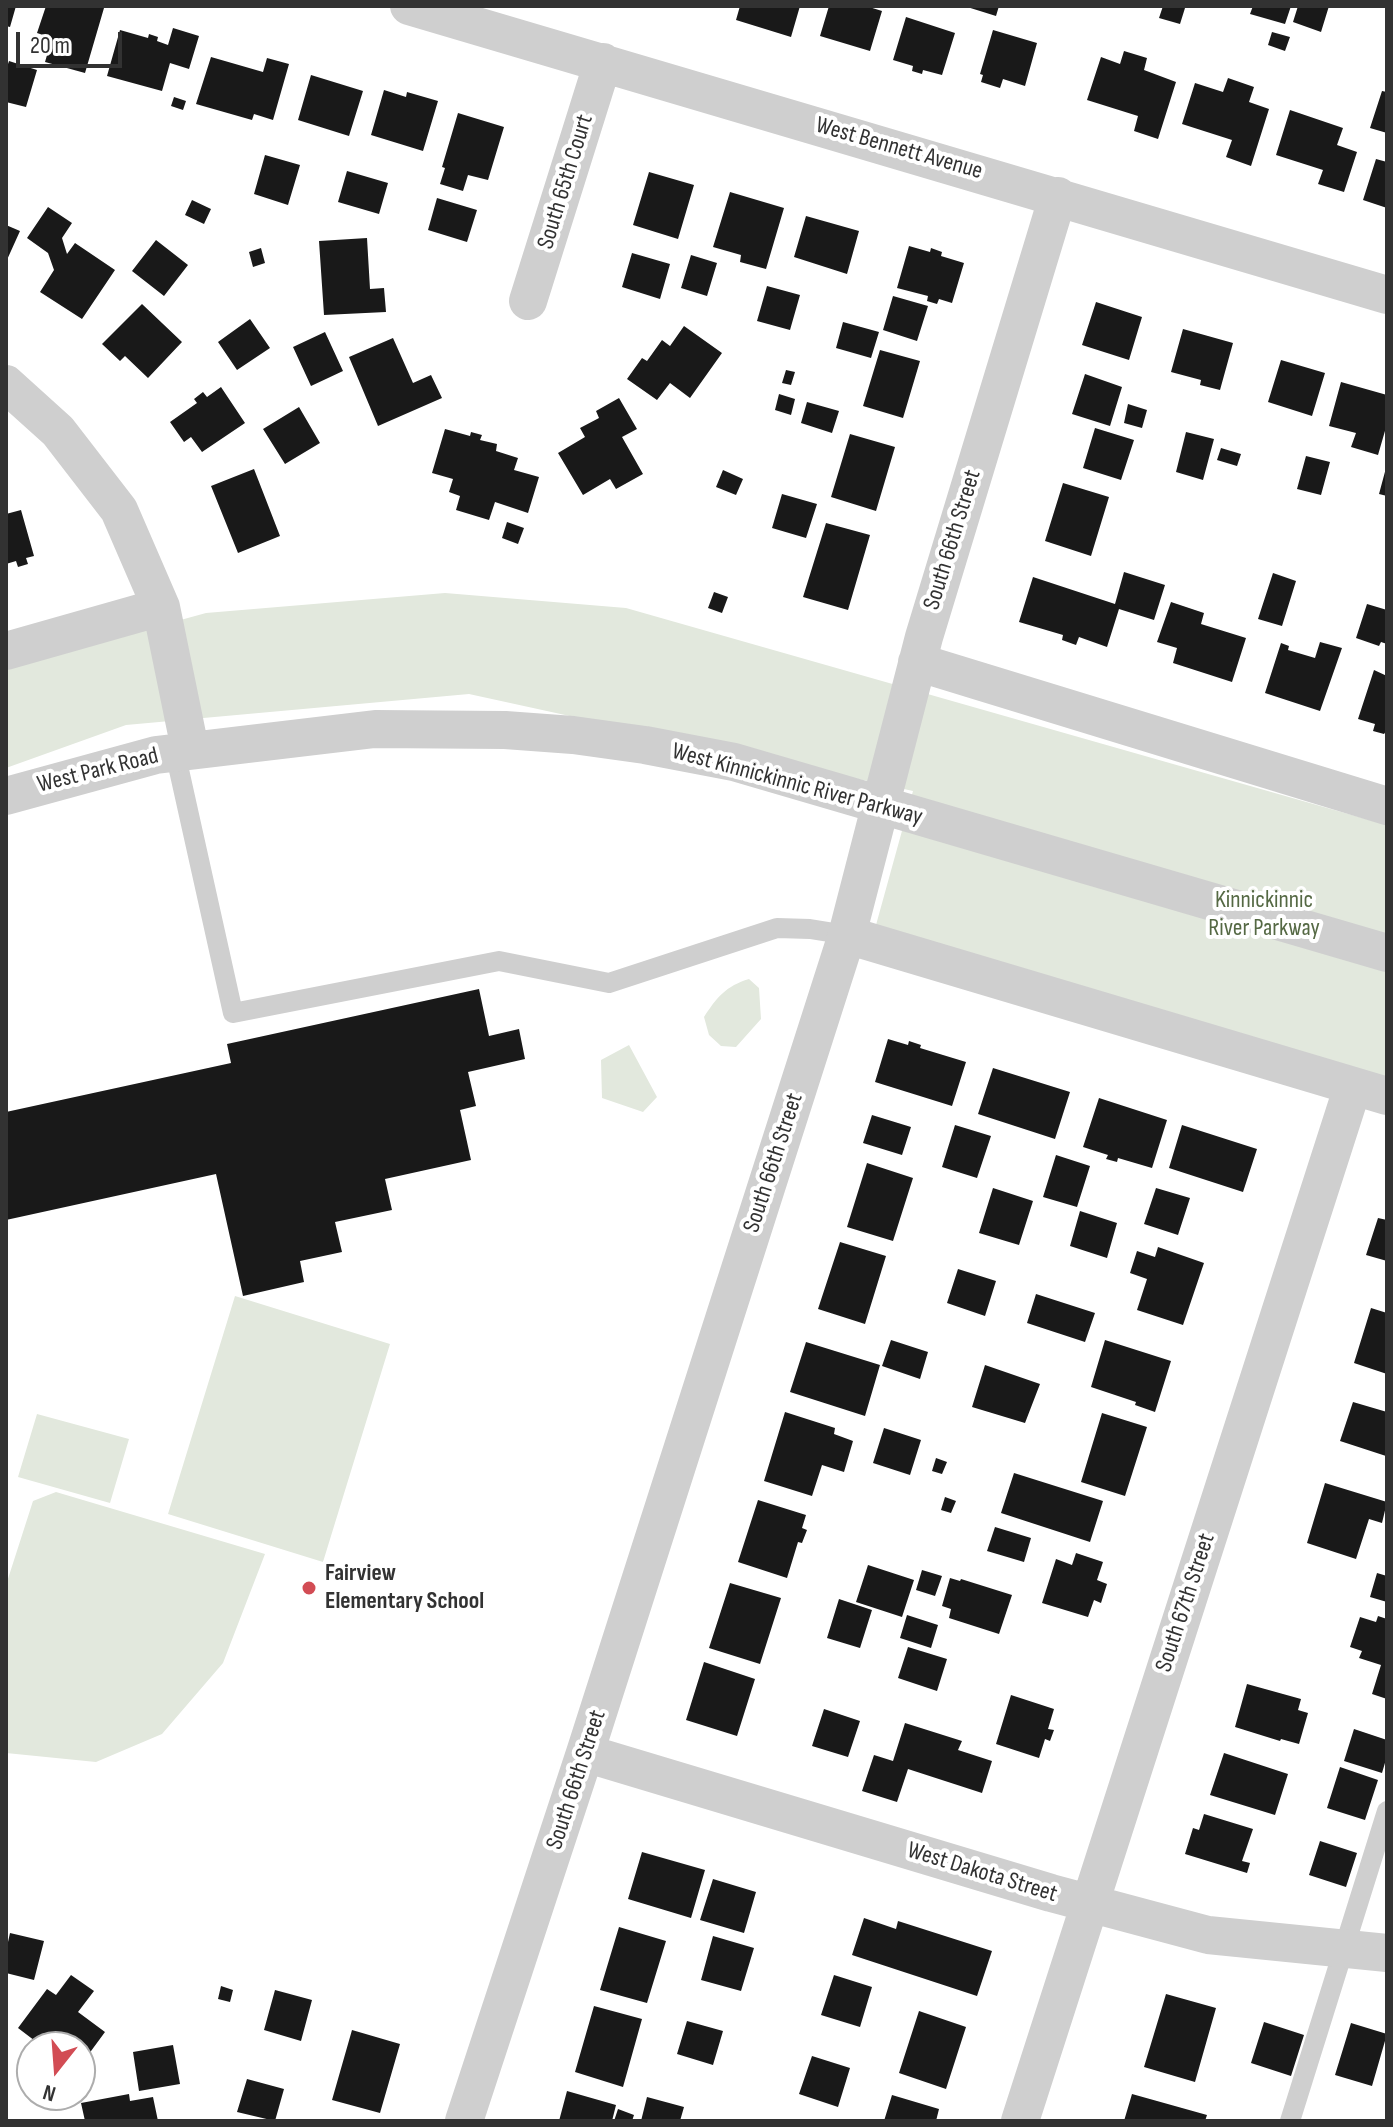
<!DOCTYPE html>
<html>
<head>
<meta charset="utf-8">
<style>
  body { margin:0 }
  #map { position:relative; width:1393px; height:2127px; overflow:hidden; background:#fff; font-family:"Sofia Sans Condensed",sans-serif }
  canvas { display:block }
  .frame { position:absolute; inset:0; border:8px solid #323232; pointer-events:none }
  .north { position:absolute; left:16px; top:2031px; width:80px; height:80px; box-sizing:border-box; background:#fff; border:2px solid #adadad; border-radius:50%; rotate:197deg; font-size:22px; font-weight:700; line-height:32px; text-align:center; color:#323232 }
  .north::after { content:''; display:block; margin:auto; width:28px; height:36px; background:#d24c54; clip-path:polygon(50% 0,100% 100%,50% 72%,0 100%) }
  .scale { position:absolute; left:16px; top:32px; width:106px; height:36px; box-sizing:border-box; border:4px solid #323232; border-top:0; padding-left:10px; font-size:24px; line-height:28px; white-space:nowrap; color:#323232; -webkit-text-stroke:6px #fff; paint-order:stroke }
</style>
</head>
<body>
<div id="map">
<canvas width="1393" height="2127"></canvas>
<div class="frame"></div>
<div class="north">N</div>
<div class="scale">20 m</div>
</div>
<script>
const g = document.querySelector('canvas').getContext('2d');
g.lineJoin = 'round';
function paint(path, color) { g.fillStyle = color; g.fill(path, 'evenodd'); }
function strokePath(path, color, width, dash) { g.strokeStyle = color; g.lineWidth = width; g.lineCap = dash ? 'butt' : 'round'; g.setLineDash(dash || []); g.stroke(path); }
function drawText(font, color, halo, rows, align = 'center') {
  g.font = font + ' "Sofia Sans Condensed",sans-serif'; g.lineWidth = 8; g.setLineDash([]); g.textBaseline = 'middle'; g.strokeStyle = halo; g.fillStyle = color; for (const [text, x, y, turn = 0] of rows) {
    g.save(); g.translate(x, y); g.rotate((+turn || 0) * Math.PI / 180); g.textAlign = isNaN(turn) ? turn : align; if (halo) g.strokeText(text, 0, 0); g.fillText(text, 0, 0); g.restore();
  }
}
paint(new Path2D(`
  M445,593L626,608L1387,825V1078L876,925L913,791L469,694L126,725L6,768V668L206,613Z
  M749,979L759,988L761,1019L736,1047L721,1046L709,1035L704,1017C717,997 726,986 749,979Z
  M629,1045L657,1097L643,1112L602,1098L601,1060Z
  M235,1296L390,1344L323,1562L168,1514Z
  M37,1414L129,1439L110,1503L18,1477Z
  M56,1492L265,1554L223,1663L162,1734L96,1762L6,1753V1585L33,1501Z`), '#e2e8dd');
paint(new Path2D(`
  M6,6H16L10,27L6,26Z
  M46,6H96L104,8L85,73L45,62L52,38L37,33Z
  M740,6H800L791,37L736,20Z
  M829,6H866L882,11L870,51L820,36Z
  M964,6H999L996,16Z
  M1163,6L1185,8L1180,24L1159,18Z
  M1253,6H1291L1285,24L1250,14Z
  M1298,6H1329L1321,32L1293,22Z
  M906,17L955,33L942,75L923,70L922,74L912,71L913,66L893,60Z
  M173,28L199,36L189,69L170,63L162,91L107,76L120,30L148,38L149,34L158,37L157,41L168,45Z
  M993,30L1037,43L1025,86L1003,79L1000,88L981,82L983,75L980,74Z
  M1272,32L1290,37L1285,51L1268,45Z
  M1124,51L1147,58L1144,70L1176,82L1158,139L1134,131L1138,116L1087,100L1101,57L1120,64Z
  M211,57L263,72L267,58L289,64L273,120L254,114L252,120L196,104Z
  M9,61L37,70L26,107L6,102V70Z
  M311,75L363,91L349,136L298,120Z
  M1228,78L1254,87L1249,102L1269,109L1251,166L1226,157L1232,140L1182,124L1195,83L1223,92Z
  M384,90L406,97L407,92L438,101L423,151L371,135Z
  M1382,91L1387,92V133L1370,128Z
  M174,97L186,101L183,110L171,106Z
  M1290,110L1343,128L1337,145L1357,152L1344,192L1318,184L1323,170L1276,155Z
  M458,113L504,127L488,180L468,175L463,191L440,184L445,168L442,167Z
  M265,155L300,165L288,205L254,194Z
  M1376,159L1387,162V208L1363,200Z
  M347,171L388,183L379,214L338,202Z
  M649,172L694,185L678,239L633,225Z
  M730,192L784,208L766,269L740,262L741,255L713,247Z
  M437,198L477,210L467,242L428,230Z
  M192,200L211,209L204,224L185,215Z
  M48,207L72,223L62,238L67,254L75,243L115,270L82,319L40,292L54,270L48,253L27,238Z
  M806,216L859,231L847,274L794,257Z
  M6,225L20,231L6,262Z
  M367,238L370,289L384,288L386,312L324,315L319,241Z
  M156,240L188,265L164,296L132,271Z
  M909,246L930,252L931,248L942,252L941,256L964,263L952,303L939,299L937,304L927,301L928,296L897,288Z
  M261,248L265,263L253,267L249,252Z
  M632,253L670,264L660,299L622,287Z
  M691,255L717,263L707,296L681,288Z
  M767,286L800,295L790,330L757,321Z
  M893,296L928,306L917,341L883,330Z
  M1096,302L1142,317L1129,360L1082,345Z
  M142,304L182,342L148,378L125,356L120,361L102,344Z
  M250,319L270,348L237,370L218,342Z
  M843,322L879,332L871,358L836,348Z
  M684,326L722,353L690,398L670,383L657,400L627,379L642,358L647,361L662,340L670,346Z
  M1183,329L1233,343L1220,390L1200,385L1201,380L1171,372Z
  M325,332L343,371L311,386L293,347Z
  M393,338L413,383L431,375L442,398L378,426L349,357Z
  M880,350L920,361L903,418L863,406Z
  M1281,360L1325,373L1312,416L1268,402Z
  M786,370L795,372L791,385L782,383Z
  M1085,374L1122,387L1110,426L1072,414Z
  M1341,382L1387,395V424L1378,455L1351,447L1356,433L1329,426Z
  M221,387L245,423L202,452L191,437L184,442L170,422L197,403L194,399L203,392L207,397Z
  M779,394L795,399L791,415L775,410Z
  M619,398L637,429L622,437L643,474L616,489L610,479L583,495L558,453L585,437L580,428L599,418L596,411Z
  M807,402L839,411L832,433L801,423Z
  M1128,404L1147,410L1142,428L1124,423Z
  M299,407L320,443L285,464L263,429Z
  M1095,428L1134,440L1121,480L1083,468Z
  M445,429L470,436L471,432L482,435L480,440L497,444L496,451L518,458L514,470L539,477L528,513L495,502L489,520L456,510L460,496L449,492L453,479L432,473Z
  M1186,432L1214,439L1203,480L1176,472Z
  M850,434L895,447L876,511L831,497Z
  M1221,448L1241,454L1237,466L1217,460Z
  M1306,456L1330,462L1321,495L1297,489Z
  M1386,468H1387V496L1379,494Z
  M254,469L280,536L238,553L211,486Z
  M723,470L743,479L736,495L716,487Z
  M1063,483L1109,497L1091,556L1045,541Z
  M782,494L817,504L806,538L772,528Z
  M21,510L34,556L26,558L28,564L18,567L16,561L6,564V514Z
  M507,522L524,528L518,544L502,538Z
  M826,523L870,535L848,610L803,597Z
  M1124,572L1165,585L1154,620L1119,609L1107,647L1079,637L1076,645L1062,640L1063,635L1019,622L1033,577L1115,604Z
  M1273,573L1296,581L1282,626L1258,619Z
  M714,592L728,597L722,613L708,608Z
  M1171,602L1204,613L1201,624L1246,638L1232,682L1173,663L1177,648L1157,642Z
  M1367,604L1387,610V644L1381,642L1379,646L1356,638Z
  M1320,642L1342,648L1320,711L1265,693L1281,643L1289,646L1288,650L1315,658Z
  M1374,670L1387,676V730L1384,734L1373,731L1375,724L1358,719Z
  M479,989L489,1036L519,1029L525,1059L468,1072L476,1106L460,1110L471,1160L385,1179L392,1210L335,1222L342,1252L300,1261L304,1282L243,1296L216,1174L6,1220V1112L231,1063L227,1044Z
  M888,1039L908,1045L909,1041L921,1045L920,1048L966,1062L952,1106L875,1082Z
  M993,1068L1070,1092L1055,1139L978,1114Z
  M1099,1098L1167,1120L1152,1168L1118,1158L1117,1162L1106,1159L1108,1155L1083,1147Z
  M872,1115L911,1127L902,1155L863,1143Z
  M955,1125L991,1136L977,1178L942,1167Z
  M1182,1125L1257,1149L1243,1192L1169,1168Z
  M1056,1155L1090,1166L1077,1207L1043,1197Z
  M867,1163L913,1178L893,1241L847,1227Z
  M993,1188L1033,1201L1019,1245L979,1233Z
  M1156,1188L1190,1198L1178,1235L1144,1224Z
  M1080,1211L1117,1223L1107,1258L1070,1246Z
  M1378,1218L1387,1220V1261L1366,1255Z
  M840,1242L886,1256L865,1324L818,1309Z
  M1158,1247L1204,1263L1183,1325L1137,1310L1147,1279L1130,1273L1137,1251L1155,1257Z
  M958,1269L996,1281L985,1316L947,1303Z
  M1036,1294L1095,1313L1085,1342L1027,1323Z
  M1371,1308L1387,1313V1374L1354,1363Z
  M891,1340L928,1352L920,1379L882,1366Z
  M1105,1340L1171,1361L1155,1412L1135,1405L1136,1402L1091,1387Z
  M806,1342L880,1365L865,1416L790,1392Z
  M985,1365L1040,1384L1025,1423L972,1407Z
  M1353,1402L1387,1412L1386,1456L1340,1441Z
  M785,1412L835,1428L834,1434L853,1441L844,1472L822,1465L812,1496L764,1481Z
  M1102,1413L1147,1427L1125,1496L1081,1482Z
  M884,1428L921,1440L910,1475L873,1463Z
  M936,1458L947,1462L942,1474L932,1471Z
  M1014,1473L1103,1501L1090,1542L1001,1513Z
  M1325,1483L1387,1502L1382,1523L1369,1519L1356,1559L1307,1543Z
  M945,1497L956,1501L951,1513L941,1510Z
  M758,1500L806,1515L802,1528L807,1530L802,1543L798,1542L787,1578L738,1562Z
  M995,1527L1031,1538L1024,1562L987,1551Z
  M1076,1553L1103,1562L1097,1580L1107,1584L1101,1603L1094,1600L1088,1617L1042,1603L1056,1559L1072,1565Z
  M868,1565L914,1580L902,1617L856,1602Z
  M922,1570L942,1576L935,1596L916,1590Z
  M1377,1573L1387,1576V1602L1370,1597Z
  M950,1578L960,1581L961,1579L1012,1595L999,1634L949,1618L951,1609L942,1606Z
  M730,1583L781,1598L760,1664L709,1648Z
  M839,1599L872,1610L860,1648L827,1638Z
  M907,1615L938,1625L931,1648L900,1638Z
  M1378,1616L1387,1619V1699L1372,1694L1381,1665L1359,1658L1362,1651L1350,1647L1360,1617L1376,1622Z
  M908,1647L947,1659L937,1691L898,1678Z
  M704,1662L755,1679L737,1736L686,1720Z
  M1247,1684L1301,1699L1298,1710L1308,1713L1299,1744L1281,1739L1280,1741L1235,1727Z
  M1011,1695L1054,1709L1048,1729L1054,1730L1050,1741L1045,1739L1039,1758L996,1744Z
  M824,1709L860,1721L848,1757L812,1746Z
  M905,1723L962,1741L958,1750L992,1761L982,1793L908,1769L897,1802L862,1791L874,1755L893,1761Z
  M1354,1729L1387,1740V1756L1382,1773L1344,1761Z
  M1224,1753L1288,1774L1275,1815L1210,1795Z
  M1340,1767L1378,1780L1365,1820L1327,1808Z
  M1204,1814L1253,1829L1242,1861L1250,1863L1247,1873L1185,1854L1193,1828L1199,1830Z
  M1320,1841L1357,1853L1346,1887L1309,1875Z
  M642,1852L705,1870L691,1918L628,1899Z
  M713,1879L756,1892L744,1933L700,1920Z
  M864,1918L896,1929L898,1921L992,1951L977,1996L852,1955Z
  M619,1927L666,1941L647,2003L600,1990Z
  M10,1933L44,1941L34,1980L6,1973V1951Z
  M713,1936L754,1948L741,1991L701,1980Z
  M71,1975L94,1991L78,2012L105,2032L80,2066V2047H43L18,2028L47,1989L56,1995Z
  M834,1975L872,1987L860,2027L821,2015Z
  M221,1986L233,1990L230,2002L218,1999Z
  M275,1990L312,2000L301,2041L264,2030Z
  M1166,1994L1216,2008L1195,2082L1144,2067Z
  M594,2006L642,2019L623,2087L575,2072Z
  M919,2011L966,2027L946,2089L899,2073Z
  M687,2021L723,2031L713,2065L677,2054Z
  M1264,2022L1304,2035L1291,2076L1251,2063Z
  M1351,2023L1387,2034L1372,2086L1335,2075Z
  M352,2030L400,2044L380,2113L332,2100Z
  M173,2045L180,2084L139,2091L133,2052Z
  M812,2056L850,2068L838,2107L799,2094Z
  M247,2079L284,2089L275,2121L237,2112Z
  M567,2091L616,2105L612,2121H559Z
  M129,2094L130,2101L153,2097L158,2121H85L81,2103Z
  M1132,2094L1207,2115L1205,2121H1124Z
  M892,2095L939,2109L936,2121H884Z
  M647,2097L684,2107L680,2121H641Z
  M618,2109L634,2115L632,2121H614Z`), '#191919');
strokePath(new Path2D(`
  M175,752L233,1013L499,961L609,983L777,928L810,929L847,935
  M1290,2121L1387,1811`), '#cfcfcf', 20);
strokePath(new Path2D(`
  M409,6L1387,295
  M528,301L603,62
  M6,384L58,431L119,510L161,607L190,749
  M6,651L161,607
  M917,662L1387,806
  M6,796L156,755L375,729L505,730L573,735L645,745L734,762L1387,953
  M847,935L1387,1096
  M585,1753L1051,1893L1208,1935L1387,1953
  M464,2121L585,1753L847,935L924,637L1058,196
  M1020,2121L1353,1086`), '#cfcfcf', 38);
for (const [x, y, r, color] of [
  [309,1588,8,"#d24c54"]
]) { const dot = new Path2D(); dot.arc(x, y, r, 0, 2 * Math.PI); g.fillStyle = color; g.fill(dot); strokePath(dot, '#fff', 3); }
drawText('24px', '#323232', '#fff', [
  ["West Bennett Avenue",899,149,16],
  ["South 65th Court",566,182,-73],
  ["South 66th Street",953,540,-73],
  ["West Park Road",98,771,-14],
  ["West Kinnickinnic River Parkway",797,785,15],
  ["South 66th Street",774,1163,-72],
  ["South 67th Street",1186,1603,-72],
  ["South 66th Street",577,1780,-72],
  ["West Dakota Street",982,1873,17]
]);
drawText('24px', '#556944', '#fff', [
  ["Kinnickinnic",1264,901],
  ["River Parkway",1264,929]
]);
drawText('bold 24px', '#323232', '#fff', [
  ["Fairview",325,1574],
  ["Elementary School",325,1602]
], 'left');
</script>
</body>
</html>
